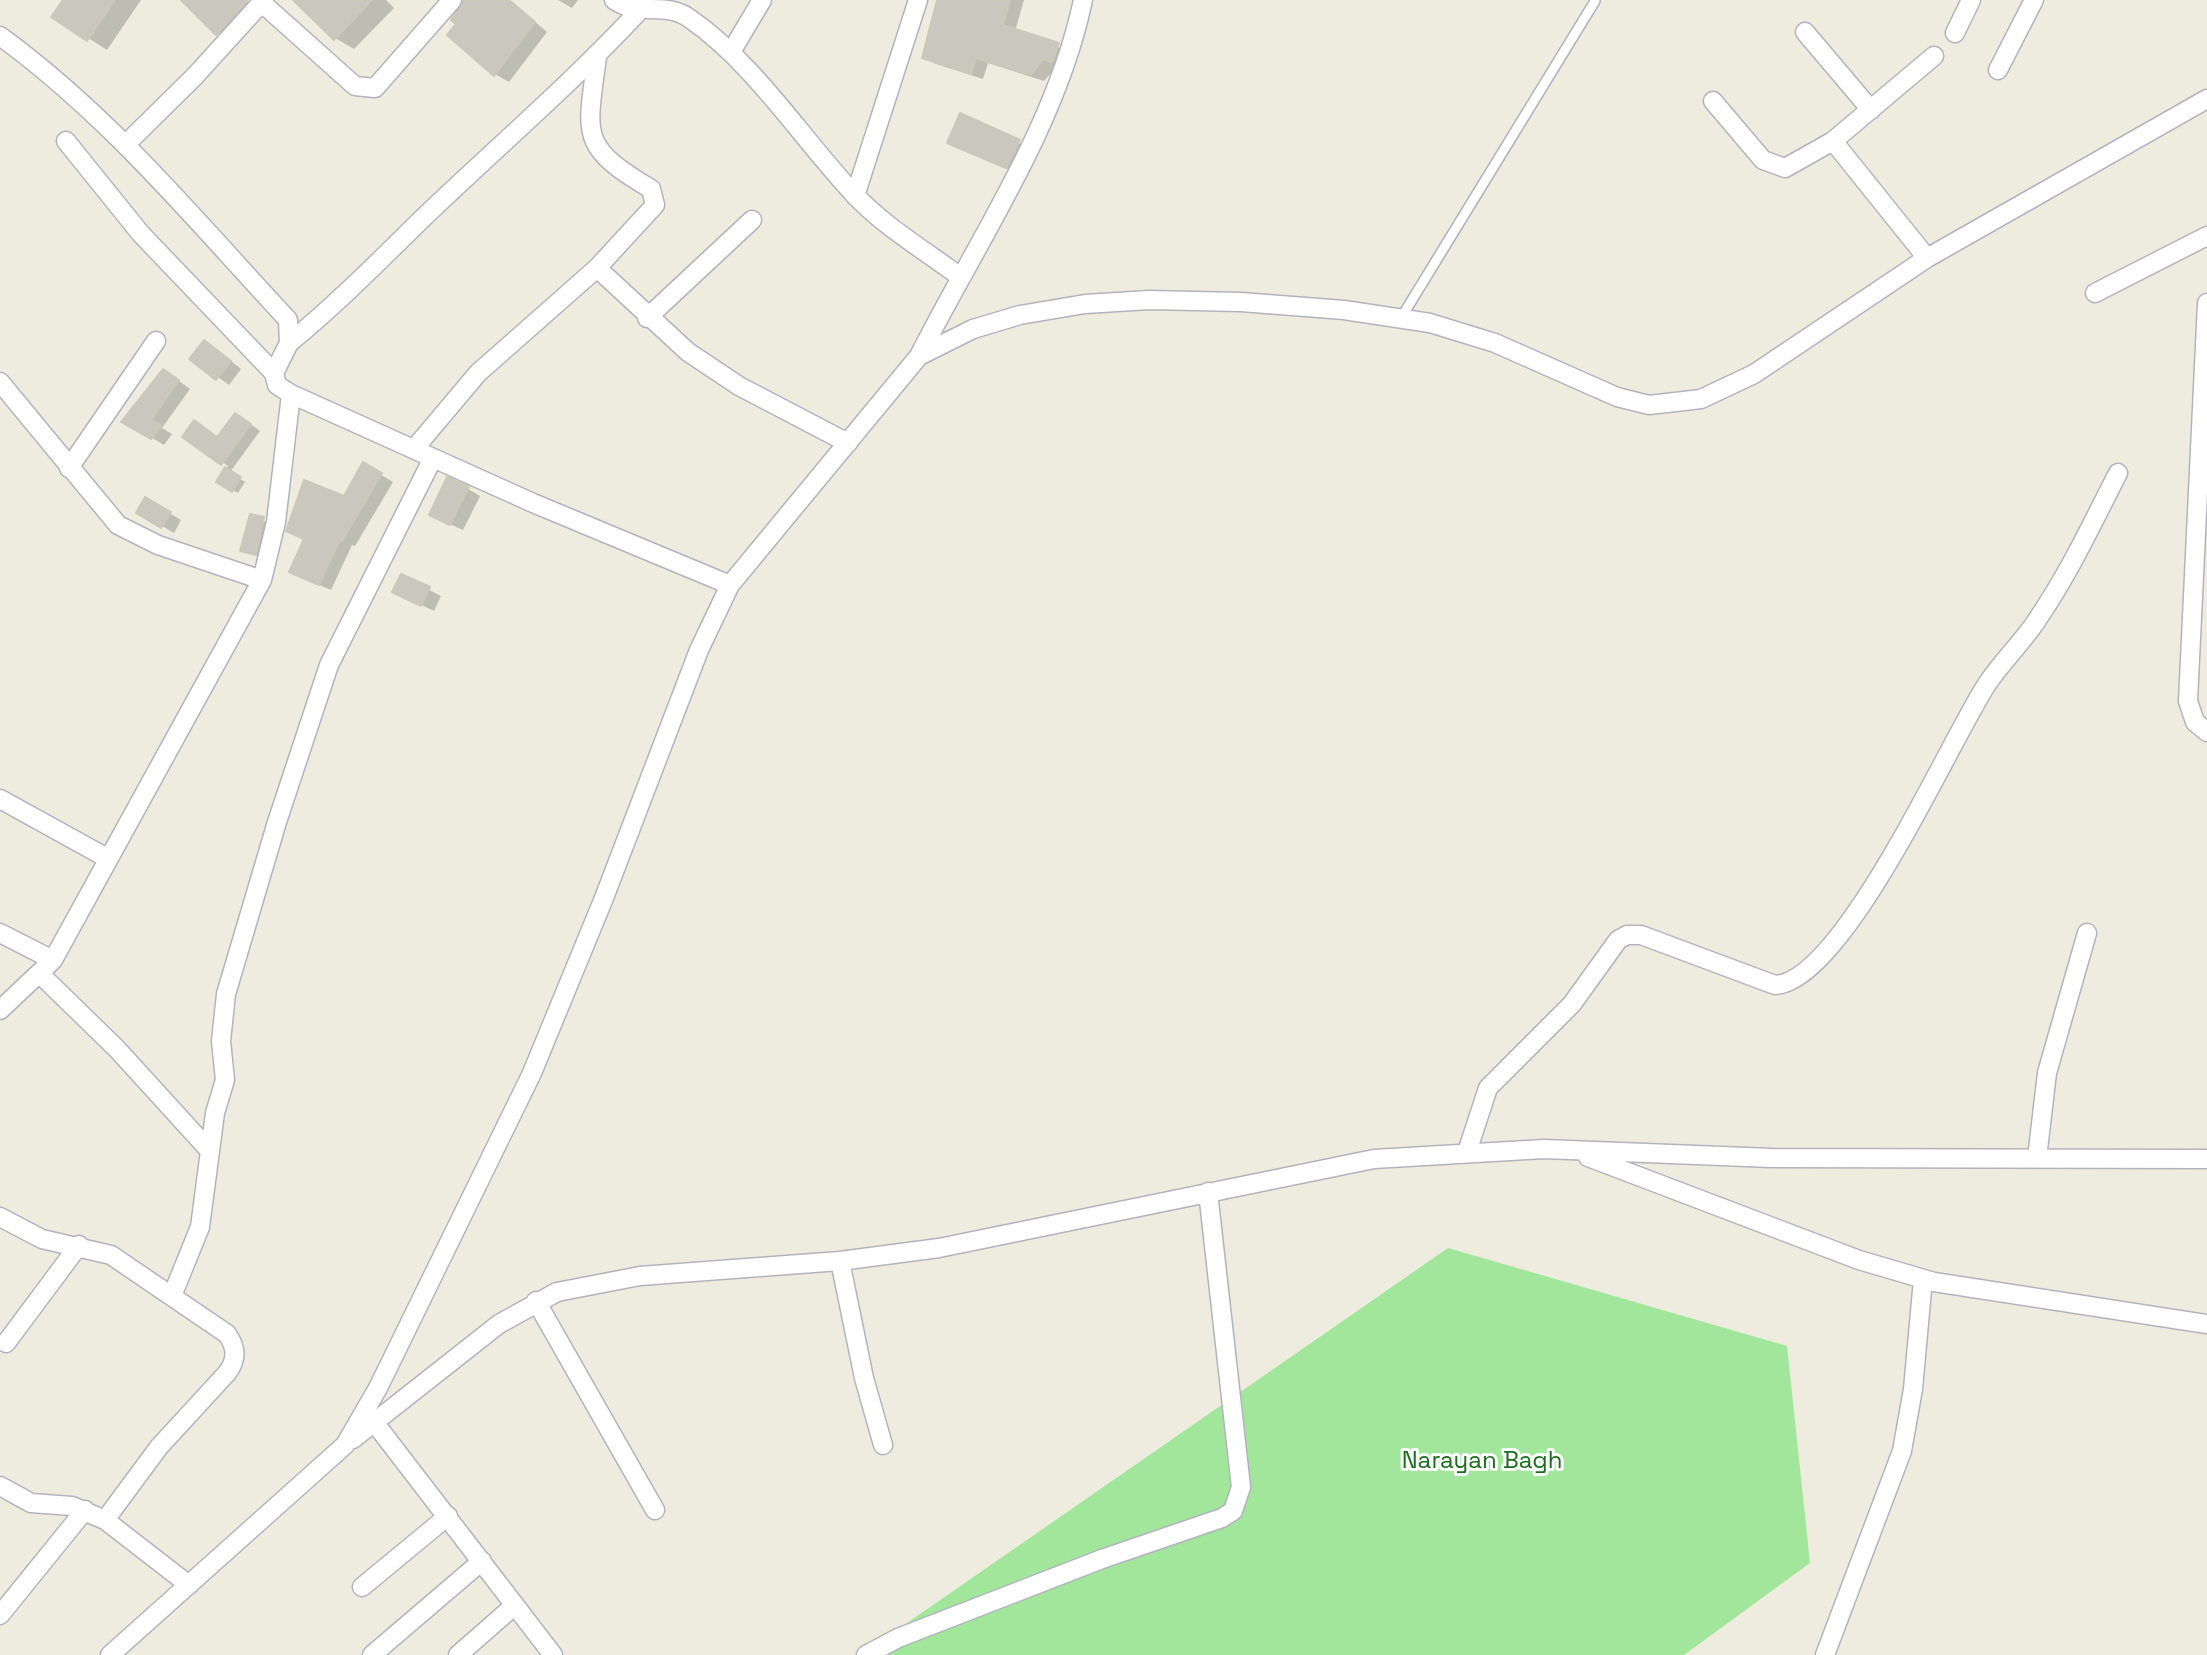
<!DOCTYPE html>
<html>
<head>
<meta charset="utf-8">
<style>
  body { margin:0 }
  canvas { display:block; background:#eeecdf }
</style>
</head>
<body>
<canvas width="2207" height="1655"></canvas>
<script>
const g = document.querySelector('canvas').getContext('2d');
g.lineJoin = 'round';
function paint(path, color) { g.fillStyle = color; g.fill(path, 'evenodd'); }
function strokePath(path, color, width, dash) { g.strokeStyle = color; g.lineWidth = width; g.lineCap = dash ? 'butt' : 'round'; g.setLineDash(dash || []); g.stroke(path); }
function drawText(font, color, halo, rows, align = 'center') {
  g.font = font + ' "Space Grotesk",sans-serif'; g.lineWidth = 6; g.setLineDash([]); g.textBaseline = 'middle'; g.strokeStyle = halo; g.fillStyle = color; for (const [text, x, y, turn = 0] of rows) {
    g.save(); g.translate(x, y); g.rotate((+turn || 0) * Math.PI / 180); g.textAlign = isNaN(turn) ? turn : align; if (halo) g.strokeText(text, 0, 0); g.fillText(text, 0, 0); g.restore();
  }
}
paint(new Path2D(`
  M1448,1248L1787,1346L1810,1563L1684,1655H861Z`), '#a1e69a');
paint(new Path2D(`
  M66,0H141L107,50L54,16Z
  M181,0H245L256,10L230,40Z
  M296,0H386L394,8L354,49L335,38Z
  M465,0H510L547,32L509,82L495,74L459,24Z
  M558,0H578L572,8Z
  M962,0H1024L1015,31L1070,52L1044,81L988,63L983,79L936,64L924,57Z
  M961,115L1031,149L1019,174L962,149Z
  M216,349L241,369L229,385L192,358Z
  M175,378L190,389L162,428L172,434L164,445L124,421Z
  M246,421L260,431L230,472L245,482L238,493L218,482L228,466L185,436L219,439Z
  M364,465L393,482L355,546L352,545L331,590L303,578Z
  M468,489L480,496L463,530L443,521Z
  M146,499L181,520L174,533L138,512Z
  M252,516L276,526L268,561L243,550Z
  M402,576L441,596L434,611L407,598Z`), '#0003');
const building = new Path2D(`
  M63,0H115L87,41L51,17Z
  M181,0H248L216,35Z
  M293,0H372L334,40Z
  M464,0H509L535,22L494,76L447,35L456,24L451,20Z
  M937,0H1010L1003,25L1059,43L1052,62L1043,59L1031,75L976,58L971,74L922,58Z
  M960,113L1020,140L1006,168L947,143Z
  M204,340L231,361L216,380L189,359Z
  M163,369L179,380L151,420L162,426L151,439L121,422Z
  M235,413L251,424L221,465L182,437L194,420L217,437Z
  M363,462L382,473L342,541L340,540L319,585L289,572L304,539L286,531L304,480L344,496Z
  M225,467L241,477L232,492L216,482Z
  M447,477L469,487L450,525L429,515Z
  M145,497L171,512L161,528L136,513Z
  M250,514L264,517L256,555L240,551Z
  M401,574L430,587L421,606L392,592Z`);
paint(building, '#cac8be');
strokePath(building, '#cac8b8', 2);
const lane = new Path2D(`
  M1401,318L1595,1`);
const street = new Path2D(`
  M614,0C638,17 665,1 689,18C754,63 799,135 853,193C882,225 924,250 959,276
  M262,3L355,86L375,88L452,0
  M1805,32L1871,110
  M1955,33L1971,0
  M0,36C110,116 196,221 288,320L289,343L274,373L277,385L291,394L533,503L730,585
  M731,52L762,0
  M1998,70L2034,0
  M1713,101L1763,160L1785,168L1833,141L1934,56
  M66,141L141,234L274,373
  M1833,141L1927,258
  M126,144L195,76L264,0
  M855,196L918,0
  M597,268L688,352L739,386L848,443
  M2095,293L2207,236
  M2207,303L2188,701L2195,722L2207,732
  M647,318L752,220
  M289,343C337,304 379,261 423,218C495,149 571,84 639,11
  M919,356C977,241 1056,128 1083,0
  M0,382L118,525L158,545L262,580
  M414,449L478,373L597,268L655,205L651,189C578,146 587,135 597,57
  M69,468L156,341
  M0,799L107,858
  M0,933L53,960
  M41,975L117,1049L209,1150
  M0,1010L53,960L262,580L276,522L291,394
  M1467,1152L1488,1088L1572,1004L1618,940L1627,935H1641L1775,985C1844,981 1949,742 1987,684C2003,660 2024,641 2039,617C2070,571 2093,522 2118,473
  M1588,1157L1859,1260L1934,1282L2207,1324
  M2037,1158L2047,1073L2087,933
  M0,1217L42,1239L111,1255L227,1334C237,1348 237,1360 227,1373L159,1447L105,1520
  M840,1261L864,1378L883,1445
  M172,1296L200,1227L215,1113L225,1080L221,1041L226,994L277,822L329,665L433,458
  M536,1301L655,1510
  M6,1343L79,1245
  M374,1422L553,1655
  M353,1439L499,1324L557,1292L640,1276L840,1261L939,1248L1374,1159L1544,1149L1772,1158L2207,1159
  M0,1486L31,1503L72,1506L105,1520L189,1585
  M362,1587L448,1516
  M0,1615L85,1510
  M110,1655L345,1445L378,1388L532,1073L604,898L699,650L730,585L919,356L973,329L1020,315L1085,304L1149,300L1241,302L1344,310L1430,323L1495,343L1617,397L1649,405L1701,399L1754,374L1927,258L2207,99
  M372,1655L482,1561
  M458,1655L515,1605
  M866,1655L898,1638L1102,1559L1222,1518L1233,1511L1241,1487L1208,1192
  M1825,1655L1902,1451L1913,1389L1923,1279`);
strokePath(lane, '#b3b3c0', 12);
strokePath(street, '#b3b3c0', 21);
strokePath(lane, '#fff', 9);
strokePath(street, '#fff', 18);
drawText('24px', '#196d1d', '#fff', [
  ["Narayan Bagh",1482,1461]
]);
</script>
</body>
</html>
